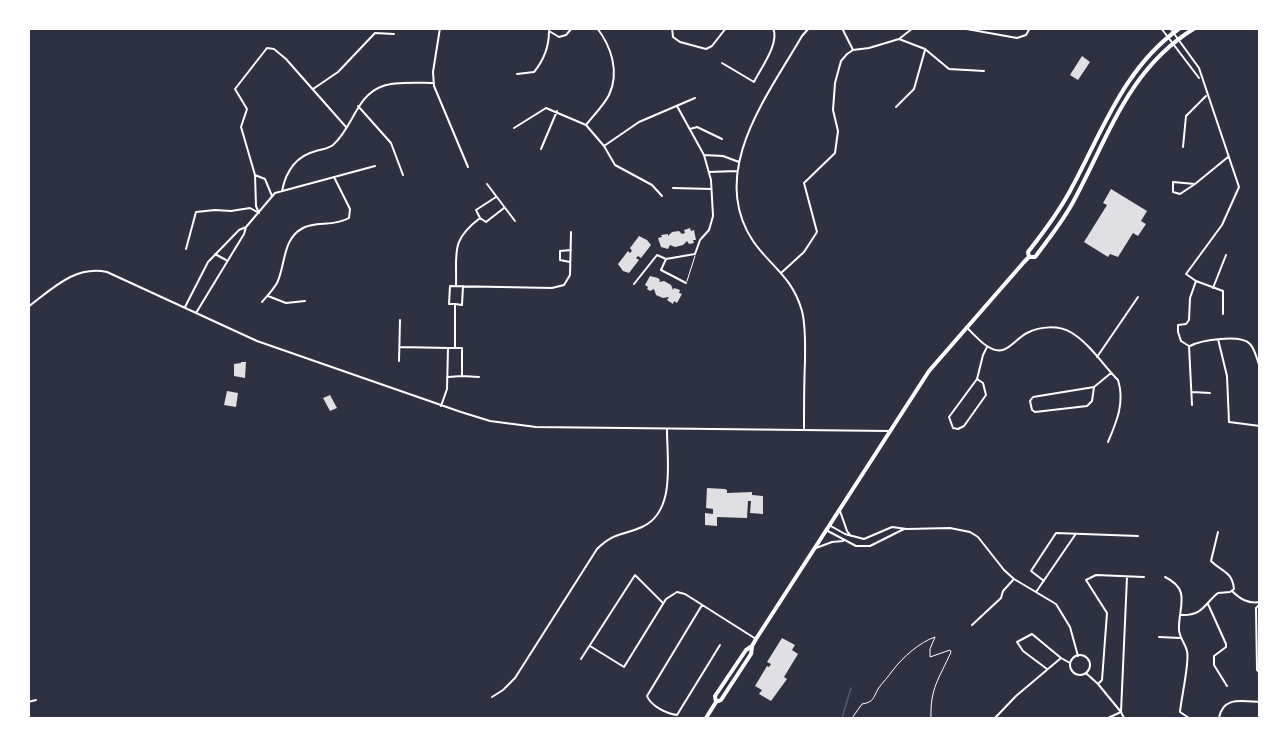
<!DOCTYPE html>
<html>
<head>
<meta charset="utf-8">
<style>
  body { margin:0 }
  #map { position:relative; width:1288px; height:747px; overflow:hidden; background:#2d3142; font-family:"PT Sans",sans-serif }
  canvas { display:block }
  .frame { position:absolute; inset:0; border:30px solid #fff; pointer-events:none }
</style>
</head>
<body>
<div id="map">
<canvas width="1288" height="747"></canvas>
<div class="frame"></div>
</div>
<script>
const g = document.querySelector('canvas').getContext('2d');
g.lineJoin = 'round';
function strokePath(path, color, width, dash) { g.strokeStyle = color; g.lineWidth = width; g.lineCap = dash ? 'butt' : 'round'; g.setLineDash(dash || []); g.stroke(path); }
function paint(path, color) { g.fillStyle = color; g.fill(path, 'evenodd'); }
strokePath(new Path2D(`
  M842,718L851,688`), '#4f5d75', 1.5);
paint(new Path2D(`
  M1082,56L1090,62L1078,80L1070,75Z
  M1111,189L1147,211L1141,221L1146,224L1138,236L1133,233L1118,257L1110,254L1108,257L1084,242L1107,205L1103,203Z
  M690,228L691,231L694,230L696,240H693L694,243L689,244L687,241L683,245L675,247L670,245L668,249L661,247L658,238L662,237L661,235L668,234V236L672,232L679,231L682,234L685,233L684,230Z
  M639,236L647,240L651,245L641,258L638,256L636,258L639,260L629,273L623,271L618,264L628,251L630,253L632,251L630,248Z
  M650,276L658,278L660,280L659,282L664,281L671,285L673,290L674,288L680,290L679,293L682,294L677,303L674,301L673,304L667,300L669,297L663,298L656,295L654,289L650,291L647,289L648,287L645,285Z
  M241,362H246L245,378L234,376V364L241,363Z
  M227,391L238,393L236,407L224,405Z
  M330,395L337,408L330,411L323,398Z
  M707,488L725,489L727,490V493L752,492V495L763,496V514L750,513L751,501H748L747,518L717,517V526L705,525V513L713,514V509L706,508Z
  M782,638L795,645L792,650L798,654L784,677L787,679L771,701L759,694L762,690L755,686L767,666L769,667L771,664L767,662Z`), '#e0e0e3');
strokePath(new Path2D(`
  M852,718L862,704C874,702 873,698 878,689C882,683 889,676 893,670C903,657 920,642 935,637L930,649V657L950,650L951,652C939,679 930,688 931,718`), '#fff', 1);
strokePath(new Path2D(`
  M687,281L695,256`), '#fff', 1);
strokePath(new Path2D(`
  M440,28L433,72L434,86L468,167
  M597,28C611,46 620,72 609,95C604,105 593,116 586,125L604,146
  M672,28L673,37L680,42L706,49L712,46L726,28
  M842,28L853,50
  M961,28L1017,38L1026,35L1030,28
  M1161,28L1199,78
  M1170,28L1199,68L1239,187L1222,225L1186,274L1196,281L1190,298L1189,320L1186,324L1178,325V332L1181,341L1189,346L1192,405
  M549,31L559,37L566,35L572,28
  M899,39L925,49L949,69L984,71
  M722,63L754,82C761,68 780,43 773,28
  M517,74L534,72C544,60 549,46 549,31
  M313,89L338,72L375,33L394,34
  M358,106L391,143L403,175
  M896,107L914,89L925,50
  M514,128L546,108L586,125
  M690,129L697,127L722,139
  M1183,147L1186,116L1206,96
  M541,149L557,111
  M704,155L723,156L739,162
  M709,172L737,171
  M255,175L265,179L272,196
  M487,184L515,221
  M1195,184L1180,194L1173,192V182L1195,184L1228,157
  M673,188L711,189
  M282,191C286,171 296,156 316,151C322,149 328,149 333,145C353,128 356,95 383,86C396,81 420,83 434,83
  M662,196L652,185L615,165L604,146L639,122L695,98
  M259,213L256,206L255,175L241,127L247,109L235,89L267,48L274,49L286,59L346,127
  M480,218L476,210L496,197
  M186,249L196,212L215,210L231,211L250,208L259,213
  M215,254L226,260
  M666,259L661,270L686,283
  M570,262L560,260V251L571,250
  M781,273L804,252L817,232L804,183L835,153L838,131L833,110L835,83L841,61L847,54L853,50L869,48L899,39L913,28
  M1196,281L1223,291V314
  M634,284L657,255L666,259L695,254L700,240L709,230L713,216L711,180L704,155L677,106
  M456,286C457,252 450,241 480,218L486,222L504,208
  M1213,288L1226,255
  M268,296L286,303L305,301
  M262,302C267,296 273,290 277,283C286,264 282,239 303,228C317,221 333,227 349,218L350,209L334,177
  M455,304H449L450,286L552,288L564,285L570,275L571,232
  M28,307C52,289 75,265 107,272L257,341L461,412L490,421L536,427L890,431
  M185,307L208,262L239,230L246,227L275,193L375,166
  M196,313L244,234L246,227
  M966,327C973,333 980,342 987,346C1006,359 1013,340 1027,333C1040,326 1059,325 1072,333C1090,344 1103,365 1118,380C1125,402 1117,421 1108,442
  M1218,339L1227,376L1229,422L1260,426
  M1190,346C1201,340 1241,334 1250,344C1255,349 1257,360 1260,367
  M400,347L448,348
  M1097,357L1138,297
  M399,361L400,320
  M462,376L479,377
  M448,377L462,376V348H455
  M977,379L983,383L986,395L964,426L958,429L953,428L949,417L977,379L983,355L987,347
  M1094,387L1092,401L1087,406L1035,412L1032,410L1030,401L1033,397L1094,387L1111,373
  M1192,392L1210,393
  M441,406L447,389L448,348H455V304L462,305L463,286
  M804,430C804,407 804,384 805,361C805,344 806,327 802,311C792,276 771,267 753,241C707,172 768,95 802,36L809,28
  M840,511L847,531L851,536
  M829,525L845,534L864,539L892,527L907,529L950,528L970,532L978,537L1004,570L1014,579L1056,604L1070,627L1078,656
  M826,530L856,546H870L904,529
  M816,548L832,542L843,541
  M1165,577C1192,590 1178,607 1179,630C1180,639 1185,643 1187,651C1190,661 1181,699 1180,712L1189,718
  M1044,581L1031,571L1056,533L1138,536
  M1232,591C1240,599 1248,604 1260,602
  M1036,592L1075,535
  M1208,604L1226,644V647L1214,656V665L1227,686
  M1260,604L1256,608L1257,670L1260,673
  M702,605L647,696C651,706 667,714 677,715L720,645
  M1181,615C1203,616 1204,604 1218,593L1230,592L1234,589C1232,571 1222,572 1211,561L1218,532
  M972,625L1001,598L1003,591L1014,579
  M1159,637L1180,638
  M590,646L624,667L666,599L677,592L685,594L756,639
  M1070 665a10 10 0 1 1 20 0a10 10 0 1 1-20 0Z
  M581,659L635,575L663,603
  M1047,669L1023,651L1017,642L1032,634L1061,658
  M1087,674L1098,684L1121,712
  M1098,684L1102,680L1107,613L1086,580L1096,575L1144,577
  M492,697L503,690L515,678L597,549C614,532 622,536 642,527C676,512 667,461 667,430
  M28,702L36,700
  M1121,712L1127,577
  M995,718L1016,696L1061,658L1070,663
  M1108,718L1121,712L1124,718
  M1219,718C1223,696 1242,701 1260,702`), '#fff', 2);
strokePath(new Path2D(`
  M1029,257L1028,252C1043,233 1058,213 1070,191C1102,133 1123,68 1180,28
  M716,702L715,696L746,650L752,646L756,639L929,371L1024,262L1029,257H1035C1048,240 1062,222 1072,204C1108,139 1127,69 1195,28
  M706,718L716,702L721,700L751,654L752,647`), '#fff', 4);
</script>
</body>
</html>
